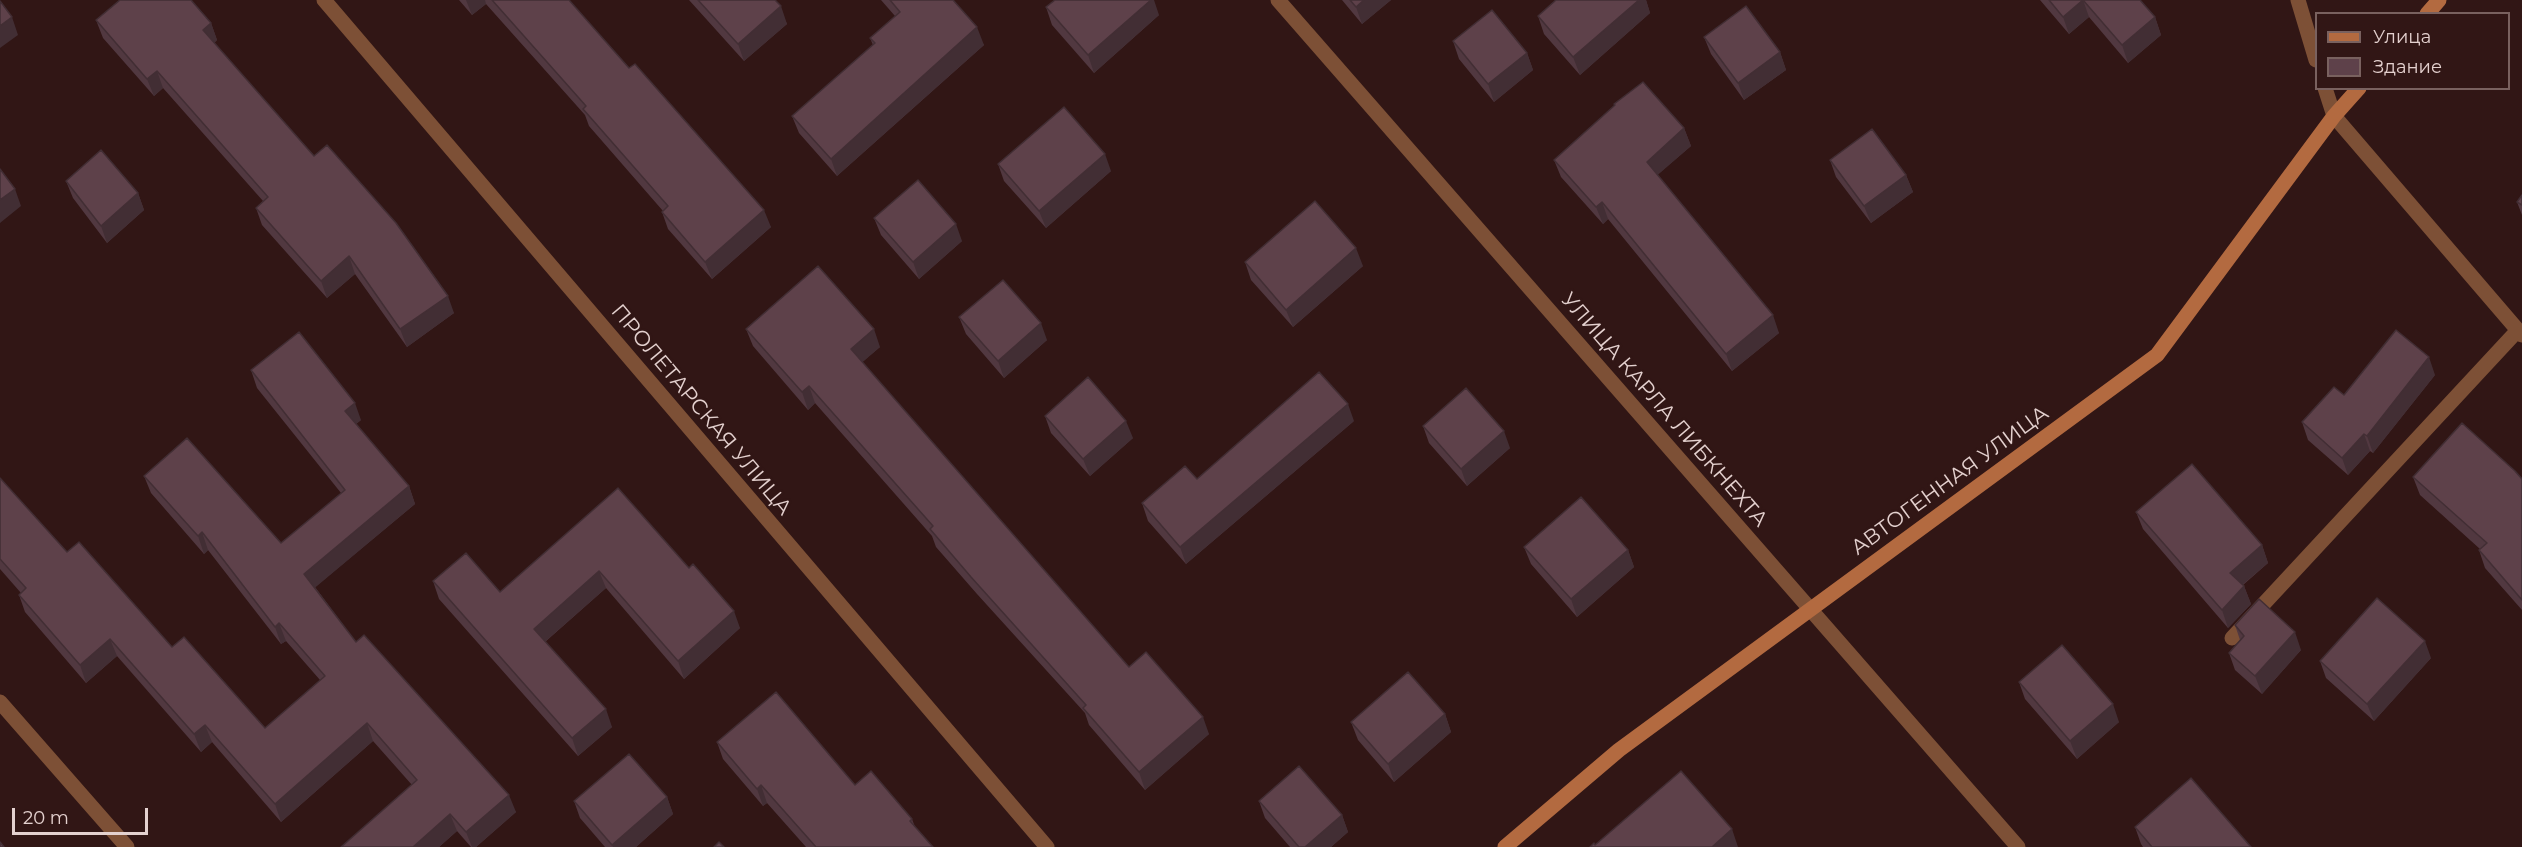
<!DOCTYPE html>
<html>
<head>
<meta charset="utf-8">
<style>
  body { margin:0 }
  #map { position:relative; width:2522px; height:847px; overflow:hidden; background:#311615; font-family:Montserrat,sans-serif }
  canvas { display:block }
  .legend { position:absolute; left:2315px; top:12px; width:195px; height:78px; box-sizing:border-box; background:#311615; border:2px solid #79615f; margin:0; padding:8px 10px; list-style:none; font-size:18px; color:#e4d1cf }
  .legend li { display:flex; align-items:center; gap:12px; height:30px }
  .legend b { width:30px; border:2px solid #79615f }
  .scale { position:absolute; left:12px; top:808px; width:136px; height:27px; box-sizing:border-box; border:3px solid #e4d1cf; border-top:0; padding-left:8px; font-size:18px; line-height:21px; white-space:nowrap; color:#e4d1cf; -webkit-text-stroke:4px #311615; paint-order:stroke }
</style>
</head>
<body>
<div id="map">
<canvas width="2522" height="847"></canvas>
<ul class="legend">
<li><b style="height:8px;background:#b36a40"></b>Улица</li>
<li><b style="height:16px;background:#5e414a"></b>Здание</li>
</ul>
<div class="scale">20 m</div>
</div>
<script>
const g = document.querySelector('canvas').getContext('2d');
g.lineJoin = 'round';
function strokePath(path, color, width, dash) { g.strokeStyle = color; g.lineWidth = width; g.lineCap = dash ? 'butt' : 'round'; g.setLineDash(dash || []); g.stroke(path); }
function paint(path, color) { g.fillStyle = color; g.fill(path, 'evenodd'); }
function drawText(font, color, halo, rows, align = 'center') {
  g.font = font + ' Montserrat,sans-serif'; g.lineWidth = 5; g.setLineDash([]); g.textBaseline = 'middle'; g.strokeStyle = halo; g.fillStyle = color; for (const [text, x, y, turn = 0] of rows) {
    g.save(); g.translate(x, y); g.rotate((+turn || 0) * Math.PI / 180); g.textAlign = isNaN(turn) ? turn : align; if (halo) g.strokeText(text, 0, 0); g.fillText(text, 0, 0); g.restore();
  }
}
strokePath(new Path2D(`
  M324,0L1047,847
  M1278,0L2018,847
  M2298,0L2316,60
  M2325,88L2334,116L2522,335
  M2232,638L2518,330
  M0,702L127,847`), '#7d5036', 15);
strokePath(new Path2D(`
  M2427,14L2439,0
  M1505,847L1619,750L2157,355L2334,116L2359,88`), '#b36a40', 15);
paint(new Path2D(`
  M459,0H569L771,227L712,279L668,229L662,212L663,211L589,126L585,115L486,4L472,15Z
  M689,0H775L787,24L744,61Z
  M881,0H953L984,45L837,176L799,133L792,116L873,45L870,38L895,16Z
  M1342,0H1391L1362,24Z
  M1556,0H1646L1650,13L1580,75L1544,34L1538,16Z
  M2040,0H2140L2155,17L2161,35L2128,63L2089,17L2069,34Z
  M1046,7L1159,15L1094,73L1052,25Z
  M96,20L211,23L217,40L214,43L454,313L407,347L355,274L327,298L262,225L256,208L263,201L163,88L154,96L103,38Z
  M1704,37L1780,52L1786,70L1744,100L1711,54Z
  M1453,41L1527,53L1533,70L1494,102L1459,59Z
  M1614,104L1684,128L1691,146L1657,175L1779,333L1732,371L1608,219L1603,224L1561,177L1554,160L1614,106Z
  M1830,160L1906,175L1913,192L1871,223L1836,177Z
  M998,164L1111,171L1046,228L1004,181Z
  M66,181L138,193L144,210L107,243L73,198Z
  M2522,195V215L2517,202Z
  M874,218L962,241L919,279L881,235Z
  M1245,262L1363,266L1293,327L1251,280Z
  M959,317L1047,340L1004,378L966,334Z
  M746,329L880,347L862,362L1129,667L1209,734L1145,790L1089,725L1085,713L977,594L936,547L932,536L815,403L808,410L753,346Z
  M251,370L361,420L356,424L409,486L415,504L315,587L356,642L516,812L476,847H471L457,831L439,847H341L412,785L373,741L281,822L212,742L201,752L117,656L86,683L25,612L19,595L21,593L0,569V478L67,552L172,647L265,728L320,680L286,641L281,644L208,550L204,554L151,493L144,476L281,543L341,493L257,388Z
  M2435,375L2373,453L2370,451L2348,475L2308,440L2302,422L2344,395Z
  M1045,416L1133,438L1090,476L1051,433Z
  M1354,421L1186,564L1148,521L1142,503L1197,479Z
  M1423,426L1510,448L1467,486L1429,443Z
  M2413,477L2522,479V610L2485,568L2479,550L2480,549L2420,495Z
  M618,488L740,628L684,679L606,588L545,642L612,727L578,756L439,599L433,581L500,592Z
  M2136,512L2262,545L2268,563L2243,585L2244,586L2251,604L2228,628L2143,529Z
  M1524,547L1628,550L1634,567L1577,617L1531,564Z
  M2235,625L2301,650L2262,694L2235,670L2229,653L2240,640Z
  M2431,658L2374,721L2326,678L2320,661Z
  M2019,682L2119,722L2077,759L2025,699Z
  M1445,714L1451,732L1394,782L1358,740L1351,722Z
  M717,742L855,785L912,819L915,827L933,847H806L767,803L763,806L723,759Z
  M667,797L673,814L636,847H605L580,818L574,801Z
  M1259,801L1342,815L1348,832L1331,847H1290L1265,818Z
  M2135,827L2251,847H2143L2141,844Z`), '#513840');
paint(new Path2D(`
  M466,0H485L486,4L472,15Z
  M1151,0H1154L1159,15L1094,73L1088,55Z
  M1364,0H1391L1362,24L1356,7Z
  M1639,0H1646L1650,13L1580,75L1573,57Z
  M2083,0L2089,17L2069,34L2063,17Z
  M781,6L787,24L744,61L738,44Z
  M12,17L18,35L0,48V26Z
  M2155,17L2161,35L2128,63L2122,45Z
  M211,23L217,40L209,47L203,30Z
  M977,27L984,45L837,176L831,159Z
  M1780,52L1786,70L1744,100L1738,83Z
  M1527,53L1533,70L1494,102L1488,84Z
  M157,71L163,88L154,96L147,79Z
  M1684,128L1691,146L1653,179L1647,162Z
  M1105,154L1111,171L1046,228L1039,211Z
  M1906,175L1913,192L1871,223L1864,206Z
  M15,189L21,206L0,223V200Z
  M138,193L144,210L107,243L101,226Z
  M1602,202L1608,219L1603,224L1596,207Z
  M764,210L771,227L712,279L705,262Z
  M956,224L962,241L919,279L913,262Z
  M1356,248L1363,266L1293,327L1286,310Z
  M349,256L355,274L327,298L321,281Z
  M448,296L454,313L407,347L400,329Z
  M1773,315L1779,333L1732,371L1726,354Z
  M1041,323L1047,340L1004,378L998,361Z
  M874,329L880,347L857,367L851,349Z
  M2429,357L2435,375L2373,453L2367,436Z
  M809,386L815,403L808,410L802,392Z
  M355,403L361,420L351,428L345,411Z
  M1348,404L1354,421L1186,564L1180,547Z
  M1126,421L1133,438L1090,476L1083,459Z
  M1504,431L1510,448L1467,486L1461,469Z
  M2364,434L2370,451L2348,475L2342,458Z
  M409,486L415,504L311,591L304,574Z
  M202,532L208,550L204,554L198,536Z
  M2262,545L2268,563L2236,590L2230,573Z
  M1628,550L1634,567L1577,617L1571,599Z
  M599,571L606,588L540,646L534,629Z
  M2244,586L2251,604L2228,628L2222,610Z
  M734,611L740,628L684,679L678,661Z
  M279,623L286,641L281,644L275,627Z
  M2295,632L2301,650L2262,694L2255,676Z
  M110,639L117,656L86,683L80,665Z
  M2425,641L2431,658L2374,721L2367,704Z
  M2113,704L2119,722L2077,759L2070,741Z
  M606,709L612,727L578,756L572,738Z
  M1445,714L1451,732L1394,782L1388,764Z
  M1203,717L1209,734L1145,790L1139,772Z
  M367,723L373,741L281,822L275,804Z
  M205,725L212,742L201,752L194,734Z
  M761,785L767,803L763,806L757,789Z
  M509,795L516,812L476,847H472L466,832Z
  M667,797L673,814L636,847H613L612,845Z
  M450,814L457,831L439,847H413Z
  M1342,815L1348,832L1331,847H1305Z
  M1732,829L1738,847H1712Z`), '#422e34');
const building = new Path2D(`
  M120,0H191L211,23L203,30L314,156L327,145L396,223L448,296L400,329L349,256L321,281L256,208L268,197L157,71L147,79L96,20Z
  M492,0H569L629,68L635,64L764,210L705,262L662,212L668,206L583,109L586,106Z
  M698,0H775L781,6L738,44Z
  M890,0H953L977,27L831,159L792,116L875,43L870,38L900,12Z
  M1055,0H1151L1088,55L1046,7Z
  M1350,0H1364L1356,7Z
  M1556,0H1639L1573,57L1538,16Z
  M2049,0H2083L2063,17Z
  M2083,0H2140L2155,17L2122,45Z
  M0,1L12,17L0,26Z
  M1746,6L1780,52L1738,83L1704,37Z
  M1492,10L1527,53L1488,84L1453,41Z
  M1643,82L1684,128L1647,162L1773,315L1726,354L1602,202L1596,207L1554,160L1615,105L1614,104Z
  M1064,107L1105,154L1039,211L998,164Z
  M1872,129L1906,175L1864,206L1830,160Z
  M101,150L138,193L101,226L66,181Z
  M0,169L15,189L0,200Z
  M918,180L956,224L913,262L874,218Z
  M2522,195V205L2517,202Z
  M1315,201L1356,248L1286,310L1245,262Z
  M818,266L874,329L851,349L1129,667L1146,652L1203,717L1139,772L1083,708L1086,705L971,577L930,529L933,526L809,386L802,392L746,329Z
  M1003,280L1041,323L998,361L959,317Z
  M2396,330L2429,357L2367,436L2364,434L2342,458L2302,422L2334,387L2344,395Z
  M299,332L355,403L345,411L409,486L304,574L356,642L364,635L509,795L466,832L450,814L413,847H341L417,780L367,723L275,804L205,725L194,734L110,639L80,665L19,595L26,588L0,559V478L67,552L79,542L172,647L184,637L265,728L325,676L279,623L275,627L202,532L198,536L144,476L187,438L281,543L345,490L251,370Z
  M1319,372L1348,404L1180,547L1142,503L1185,466L1197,479Z
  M1088,377L1126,421L1083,459L1045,416Z
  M1466,388L1504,431L1461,469L1423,426Z
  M2462,423L2515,471L2522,479V600L2479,550L2487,543L2413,477Z
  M2192,464L2262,545L2230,573L2244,586L2222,610L2136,512Z
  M618,488L689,568L693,564L734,611L678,661L599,571L534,629L606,709L572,738L433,581L466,553L500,592Z
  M1581,497L1628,550L1571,599L1524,547Z
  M2377,598L2425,641L2367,704L2320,661Z
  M2259,599L2295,632L2255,676L2229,653L2244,636L2235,625Z
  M2062,645L2113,704L2070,741L2019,682Z
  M1408,672L1445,714L1388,764L1351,722Z
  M776,692L855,785L871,771L912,819L910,821L933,847H816L761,785L757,789L717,742Z
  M629,754L667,797L612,845L574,801Z
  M1299,766L1342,815L1305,847H1299L1259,801Z
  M1681,771L1732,829L1712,847H1590L1594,843L1595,845Z
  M2191,778L2251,847H2152L2135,827Z
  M0,842L4,847H0Z
  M719,842L724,847H714Z`);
paint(building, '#5e414a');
strokePath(building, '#422e34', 1.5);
drawText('21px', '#e4d1cf', '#311615', [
  ["ПРОЛЕТАРСКАЯ УЛИЦА",701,410,50],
  ["УЛИЦА КАРЛА ЛИБКНЕХТА",1664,410,49],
  ["АВТОГЕННАЯ УЛИЦА",1950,481,-36]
]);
</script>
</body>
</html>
